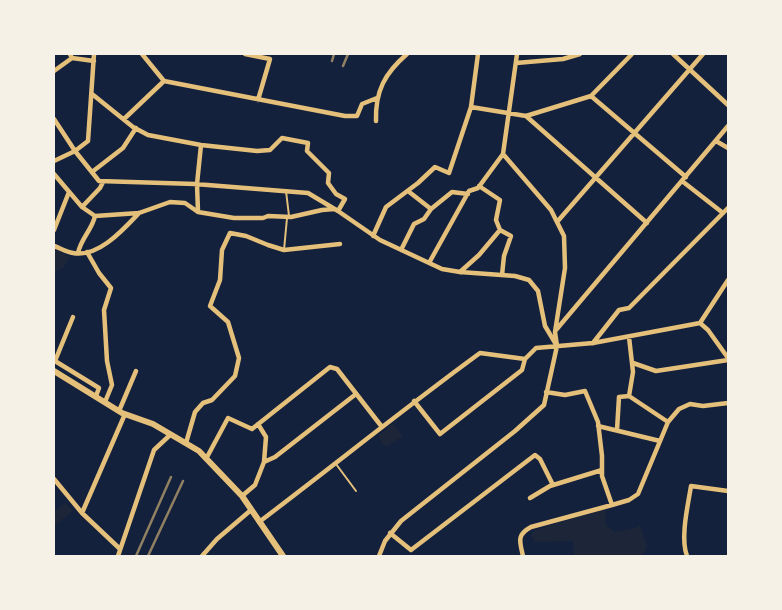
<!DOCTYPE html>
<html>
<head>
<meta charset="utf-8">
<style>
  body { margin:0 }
  #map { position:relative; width:782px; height:610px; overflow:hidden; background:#14213d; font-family:Cabin,sans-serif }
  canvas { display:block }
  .frame { position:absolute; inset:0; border:55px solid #f6f1e7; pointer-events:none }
</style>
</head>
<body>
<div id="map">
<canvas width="782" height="610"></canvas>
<div class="frame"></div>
</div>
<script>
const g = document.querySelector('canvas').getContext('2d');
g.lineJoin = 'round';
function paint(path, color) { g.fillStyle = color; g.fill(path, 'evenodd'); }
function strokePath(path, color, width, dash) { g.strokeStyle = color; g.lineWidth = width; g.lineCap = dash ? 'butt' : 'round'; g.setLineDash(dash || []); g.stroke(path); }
paint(new Path2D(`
  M54,248L70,257L63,268L54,272Z
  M393,424L403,436L386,447L380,440L379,435Z
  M65,503L73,511L54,526V511Z
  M605,509L606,525L615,532L636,528L640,525L647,547L642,556H574L573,541L535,542L531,535L535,530Z`), '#1d2539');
strokePath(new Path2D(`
  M284,250L287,218L289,216L286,191
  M336,464L356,491`), '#e5c07b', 2);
strokePath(new Path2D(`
  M70,54L72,58L94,61
  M142,54L164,81L345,116H357L362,104L377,98
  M245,54L270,59L258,100
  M673,54L728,105
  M516,63L563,59L580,54
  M54,71L72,58
  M92,94L133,127L148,135L201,145L257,151L270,150L282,138L308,143L307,151L329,173L328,183L336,194L345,199L338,211
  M591,96L686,177
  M471,107L526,116L591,96L632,54
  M526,116L647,223
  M54,119L75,151L99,181L195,184L308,193L338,211L380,240L442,269L460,272L515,276L529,280L538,291L545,326L557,346
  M124,119L164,81
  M376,121C375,91 385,73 407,54
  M716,141L728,148
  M54,161L75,151L88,141L94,54
  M92,172L123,148L136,128
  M54,174L82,207L95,216
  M682,181L723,213
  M408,191L431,209
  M82,207L100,188L103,182
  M198,212L197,184L201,145
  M95,216L139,213L170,202L185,203L198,212L234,218H263L268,216L291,217L322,210L334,209
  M557,222L703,54
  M54,230L69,192
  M500,230L511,236L504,256L502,275
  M373,236L386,207L418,183L435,167L449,173L471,107L478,54
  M54,246C60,248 66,252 73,253C98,258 123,230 139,213
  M401,250L414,224L424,219L431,209L452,192L468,194
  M87,252L99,273L111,288L104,310L107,361L112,385L105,402
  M78,253C81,238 92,230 95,216
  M429,263L469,191L478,188L503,154
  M460,272L479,255L500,230L496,220L500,200L479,186
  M73,317L55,361L99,388L96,396
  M700,323L708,330L728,358
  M556,330L728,126
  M593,343L619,310L629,308L728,208
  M633,363L656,371L728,360
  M546,392L565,395L585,391L598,422L602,456V476L612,505
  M629,396L633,372L629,337
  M414,401L440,434L522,370L525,359
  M119,411L136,371
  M258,424L266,437L264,462
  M598,426L660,441
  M617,430L619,397L629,396L668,422
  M186,443L195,412L203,403L212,400L235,376L239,358L228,322L210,306L220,280L222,250L230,233L246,236L268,245L284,250L340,244
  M206,459L228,418L252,429L330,367L337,369L382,427
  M54,479L82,513L120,549
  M242,496L255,485L264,462L275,457L356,394
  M530,498L550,486L602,470
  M82,513L125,414
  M259,522C333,466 406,407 480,353L525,359L536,348L593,343L700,323L728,280
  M390,533L411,550L535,455L540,459L553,485
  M118,556L154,450L170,435
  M202,556L217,539L251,510
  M379,556L385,541L401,521L515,431L544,405L557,346L555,332L565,268L564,236L551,210L503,154L517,54
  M523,556C520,542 516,535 531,527L612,505L629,500L638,494L668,422L679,409L690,404L703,406L728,403
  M687,556C680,538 688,505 691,486L728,491`), '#e5c07b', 4.5);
strokePath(new Path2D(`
  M54,371L122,413L153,424L199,451L242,496L283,556`), '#e5c07b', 6);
strokePath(new Path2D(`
  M332,61L334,54
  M343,66L348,54
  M136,556L171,477
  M148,556L183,481`), '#918062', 2.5);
</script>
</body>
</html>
